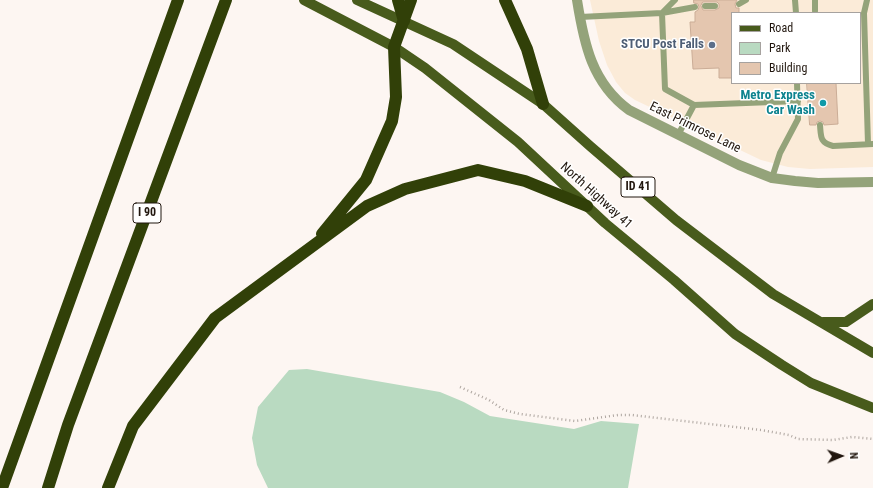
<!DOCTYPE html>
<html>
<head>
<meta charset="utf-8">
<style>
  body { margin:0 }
  #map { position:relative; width:873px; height:488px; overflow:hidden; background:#fdf6f2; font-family:"Roboto Condensed",sans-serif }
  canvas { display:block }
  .legend { position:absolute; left:731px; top:12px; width:130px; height:72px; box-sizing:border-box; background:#fff; border:1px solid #a6a29f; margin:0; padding:5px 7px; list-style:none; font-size:12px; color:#21160e }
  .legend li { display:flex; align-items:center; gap:8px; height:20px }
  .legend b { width:20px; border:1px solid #a6a29f }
  .north { position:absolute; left:821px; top:436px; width:40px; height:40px; -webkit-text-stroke:3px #fff; paint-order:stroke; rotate:88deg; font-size:11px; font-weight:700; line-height:16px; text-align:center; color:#21160e }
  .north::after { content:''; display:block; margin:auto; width:14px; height:18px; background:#21160e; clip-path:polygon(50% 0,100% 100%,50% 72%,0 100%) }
</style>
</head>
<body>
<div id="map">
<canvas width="873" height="488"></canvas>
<ul class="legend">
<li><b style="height:5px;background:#485b1c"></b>Road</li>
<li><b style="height:11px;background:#b9dac1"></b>Park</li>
<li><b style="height:11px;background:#e4c6af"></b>Building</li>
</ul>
<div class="north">N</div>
</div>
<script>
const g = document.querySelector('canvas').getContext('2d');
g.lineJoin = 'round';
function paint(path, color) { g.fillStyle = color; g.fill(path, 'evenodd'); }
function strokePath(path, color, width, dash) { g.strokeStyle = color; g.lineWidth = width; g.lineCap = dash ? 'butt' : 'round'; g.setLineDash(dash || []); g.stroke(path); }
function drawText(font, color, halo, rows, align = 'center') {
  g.font = font + ' "Roboto Condensed",sans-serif'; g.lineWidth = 3; g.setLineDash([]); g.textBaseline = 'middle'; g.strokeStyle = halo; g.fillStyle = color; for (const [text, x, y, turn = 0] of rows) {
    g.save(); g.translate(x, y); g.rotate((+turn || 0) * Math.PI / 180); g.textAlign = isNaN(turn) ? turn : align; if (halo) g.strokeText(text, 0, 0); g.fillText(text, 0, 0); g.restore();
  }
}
paint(new Path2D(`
  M590,0H873V167L810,169L788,167L761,160L635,100L625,93L616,82L607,65L599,41ZM732,13H860V83H732Z`), '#fbebd8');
paint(new Path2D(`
  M307,369L440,392L464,402L490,416L574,429L601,421L639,424L628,488H268L257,465L252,438L258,407L289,370Z`), '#b9dac1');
const building = new Path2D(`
  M694,0H737L735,4L736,8H739V13H732V78H719V68L693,69L690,22H695V12L698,10L699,7L698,4L694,3ZM703,2H717L719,4V8L715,10H703L701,6Z
  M807,83H836L838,124L824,125L823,122L820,121L817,122L816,125H810Z`);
paint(building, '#e4c6af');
strokePath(building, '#cbad97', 1);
strokePath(new Path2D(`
  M460,387L489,400L504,410L520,414L575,421L618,415H632L761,430L789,435L798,439L833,440L852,437L873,439`), '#ada59f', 2.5, [1, 3]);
strokePath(new Path2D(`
  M675,0L662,13L665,89L694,105L798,101
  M795,0L796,13
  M815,0V11
  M867,0L864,13L868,144
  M739,4L746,0
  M705,6H715
  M580,17L662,13L695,7
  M820,125C821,137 820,143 833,146L873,144
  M678,135L694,105
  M772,178L780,153L798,119L797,83`), '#94a37a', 6);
strokePath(new Path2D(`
  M577,0C584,44 592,83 629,110L739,165L772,178L795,181L818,183L873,182`), '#94a37a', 10);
strokePath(new Path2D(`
  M304,0L394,47L425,68L518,142L605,223L674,280L735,334L782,365L811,383L873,408
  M357,0L453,44L543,104L590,146L676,220L773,294L873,353
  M823,322H846L873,304`), '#485b1c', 10);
strokePath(new Path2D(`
  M398,0L404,21
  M505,0L527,49L543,104
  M322,234L366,180L392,121L396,97L394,47L411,0
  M2,488L178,0
  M48,488L68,425L226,0
  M108,488L133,426L215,318L367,206L405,189L478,170L525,181L587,206`), '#314008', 12);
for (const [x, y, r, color] of [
  [712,45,4,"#5c6f8a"],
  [823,103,4,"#0f9aa8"]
]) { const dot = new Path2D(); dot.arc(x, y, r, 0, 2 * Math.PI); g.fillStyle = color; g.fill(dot); strokePath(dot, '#fff', 1.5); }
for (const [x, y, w] of [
  [638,187,34],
  [147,213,28]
]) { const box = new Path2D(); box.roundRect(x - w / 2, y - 10, w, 20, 3); g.fillStyle = '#fff'; g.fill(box); strokePath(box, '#21160e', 1); }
drawText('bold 12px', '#21160e', null, [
  ["ID 41",638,187],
  ["I 90",147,213]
]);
drawText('bold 13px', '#4e5e75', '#fff', [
  ["STCU Post Falls",704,45]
], 'right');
drawText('bold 13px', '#0d838f', '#fff', [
  ["Metro Express",815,96],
  ["Car Wash",815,111]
], 'right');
drawText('13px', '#21160e', '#fff', [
  ["East Primrose Lane",695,128,26],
  ["North Highway 41",596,196,42]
]);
</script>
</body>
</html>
